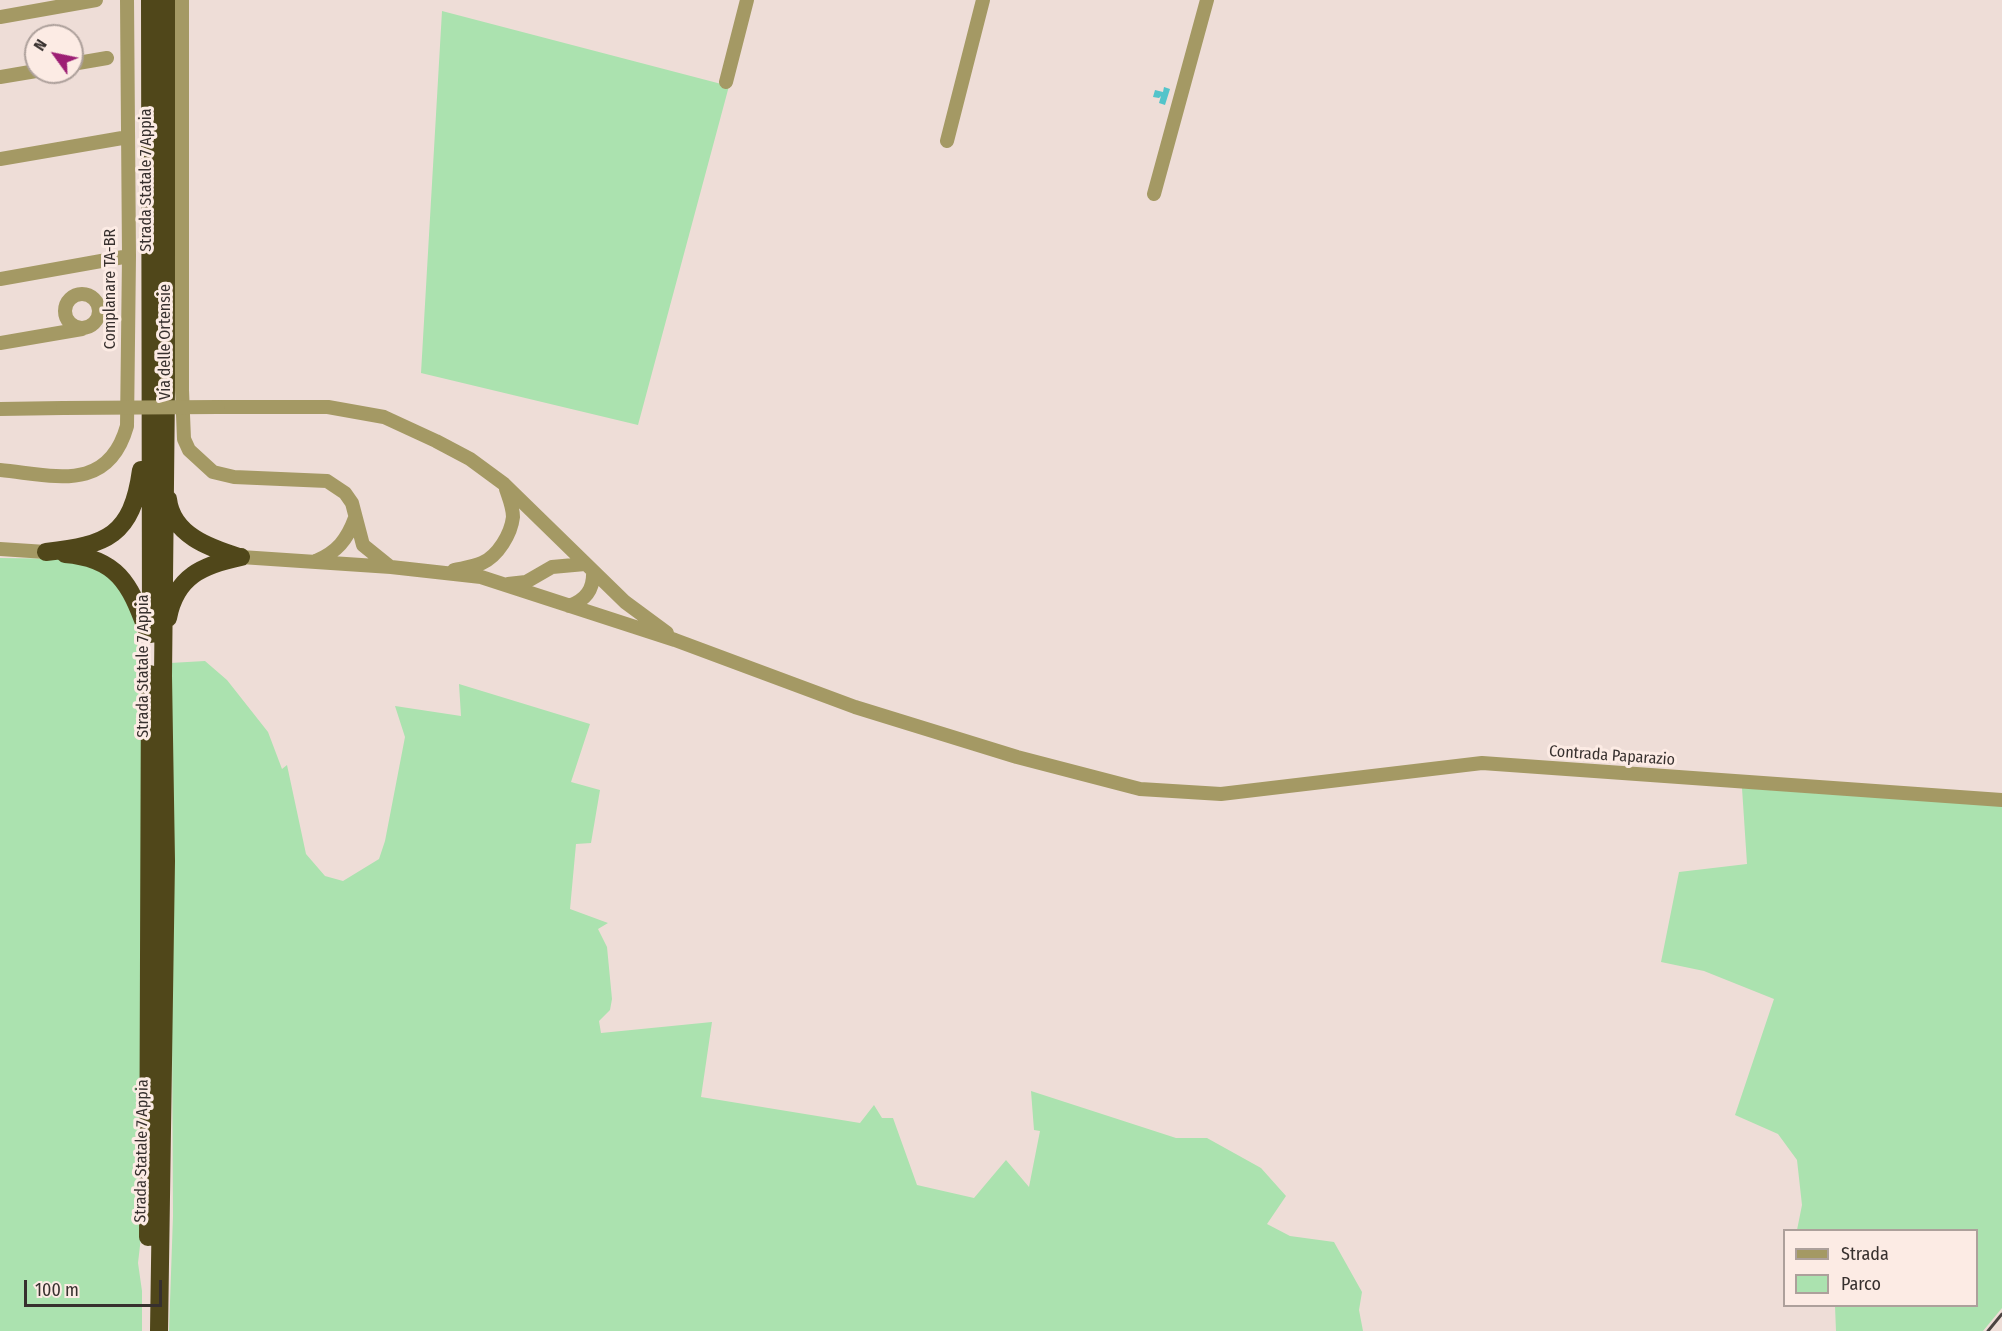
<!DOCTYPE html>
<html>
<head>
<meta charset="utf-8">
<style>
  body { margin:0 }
  #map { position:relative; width:2002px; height:1331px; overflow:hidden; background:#eeddd7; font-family:"Fira Sans Condensed",sans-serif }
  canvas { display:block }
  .legend { position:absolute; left:1783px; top:1229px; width:195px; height:78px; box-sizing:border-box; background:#fcebe4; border:2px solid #ada09b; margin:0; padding:8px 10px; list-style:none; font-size:18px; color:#37302e }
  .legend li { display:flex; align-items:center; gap:12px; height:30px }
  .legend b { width:30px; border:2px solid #ada09b }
  .north { position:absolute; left:24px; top:24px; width:60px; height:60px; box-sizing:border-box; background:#fcebe4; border:2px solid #ada09b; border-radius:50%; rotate:303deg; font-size:16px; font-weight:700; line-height:24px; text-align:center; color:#37302e }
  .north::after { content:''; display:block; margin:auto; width:21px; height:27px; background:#9d1f74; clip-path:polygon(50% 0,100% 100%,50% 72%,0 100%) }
  .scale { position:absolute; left:24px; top:1280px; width:138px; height:27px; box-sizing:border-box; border:3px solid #37302e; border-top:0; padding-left:8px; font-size:18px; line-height:21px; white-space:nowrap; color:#37302e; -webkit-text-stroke:4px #fcebe4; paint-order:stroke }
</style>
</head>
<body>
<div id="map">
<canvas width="2002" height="1331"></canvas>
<ul class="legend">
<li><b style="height:8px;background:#a49964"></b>Strada</li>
<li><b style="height:16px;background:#abe2af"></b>Parco</li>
</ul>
<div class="north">N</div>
<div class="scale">100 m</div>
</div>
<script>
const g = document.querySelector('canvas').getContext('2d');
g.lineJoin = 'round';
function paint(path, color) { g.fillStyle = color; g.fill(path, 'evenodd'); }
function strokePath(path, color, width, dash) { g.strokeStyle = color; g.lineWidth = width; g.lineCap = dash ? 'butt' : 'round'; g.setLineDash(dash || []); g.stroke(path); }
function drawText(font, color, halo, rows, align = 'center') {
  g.font = font + ' "Fira Sans Condensed",sans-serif'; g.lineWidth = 6; g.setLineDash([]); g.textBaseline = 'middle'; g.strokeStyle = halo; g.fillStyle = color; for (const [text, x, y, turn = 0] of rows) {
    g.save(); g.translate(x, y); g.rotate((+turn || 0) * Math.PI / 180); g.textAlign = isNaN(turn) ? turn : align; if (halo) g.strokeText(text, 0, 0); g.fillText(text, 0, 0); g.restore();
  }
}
paint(new Path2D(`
  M442,11L729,86L638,425L421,373Z
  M0,558L82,559L118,579L136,611L144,822V1211L138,1263L142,1291V1331H0Z
  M205,661L227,680L268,732L282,769L287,765L306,854L325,876L343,881L379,859L385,841L405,737L395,706L461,716L459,684L590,724L571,782L600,790L591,843L576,844L570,909L608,923L598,929L607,947L612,999L610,1010L599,1021L601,1033L712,1022L701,1097L860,1123L874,1105L882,1118H893L917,1185L974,1198L1006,1160L1029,1187L1040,1131L1034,1130L1031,1091L1176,1138H1207L1261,1168L1286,1196L1267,1224L1290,1236L1334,1242L1362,1292L1359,1310L1363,1331H169L173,1216L170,663Z
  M1742,788L2002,806V1308L1983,1331H1836L1835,1306H1976V1230H1797L1802,1205L1797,1160L1778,1134L1735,1115L1774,999L1704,971L1661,962L1679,872L1747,864Z`), '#abe2af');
paint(new Path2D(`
  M1164,87L1170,89L1165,105L1159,103L1161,96L1159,98L1153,97L1155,90L1163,92Z`), '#53c4ca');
strokePath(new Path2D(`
  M182,0V390L184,439L189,450L213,472L234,477L327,481L345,493L352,503L363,545L389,566
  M0,17L96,0
  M72,64L107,58
  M0,77L36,71
  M726,82L747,0
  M947,141L983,0
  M0,159L128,137
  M1154,194L1207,0
  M0,279L129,256
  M65 311a17 17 0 1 1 34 0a17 17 0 1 1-34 0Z
  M0,343L82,329
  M218,407H328L384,417L436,441L470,459L504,484L625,602L667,633
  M0,409L63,408
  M0,470C53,475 108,494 127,426L129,256L127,0
  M0,549L46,552
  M241,557L391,567L481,577L675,640L855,707L1017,757L1140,789L1221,794L1482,763L2002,800
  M316,561C337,552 347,540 355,518
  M454,570C463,568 473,567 482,563C498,556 511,534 513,517C513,507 509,498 506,489
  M508,584L526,582L552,567L585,564
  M569,606C586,600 594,589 593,571`), '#a49964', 14);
strokePath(new Path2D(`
  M150,0L151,634
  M168,499C172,535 210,548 239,557
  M46,552C107,545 132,536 141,470
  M65,554C117,558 130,584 146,628
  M168,618C176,576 203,565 241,557
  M148,1237L150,674
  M159,1331L166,861L163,676L166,387V0`), '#50471a', 18);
strokePath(new Path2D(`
  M1988,1331L2002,1314`), '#4b4341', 3);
strokePath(new Path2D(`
  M63,408L218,407`), '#a49964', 14);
drawText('16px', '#37302e', '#fcebe4', [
  ["Strada Statale 7 Appia",147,180,-90],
  ["Complanare TA-BR",111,289,-90],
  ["Via delle Ortensie",166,342,-90],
  ["Strada Statale 7 Appia",144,666,-90],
  ["Contrada Paparazio",1612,756,4],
  ["Strada Statale 7 Appia",142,1151,-89]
]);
</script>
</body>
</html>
